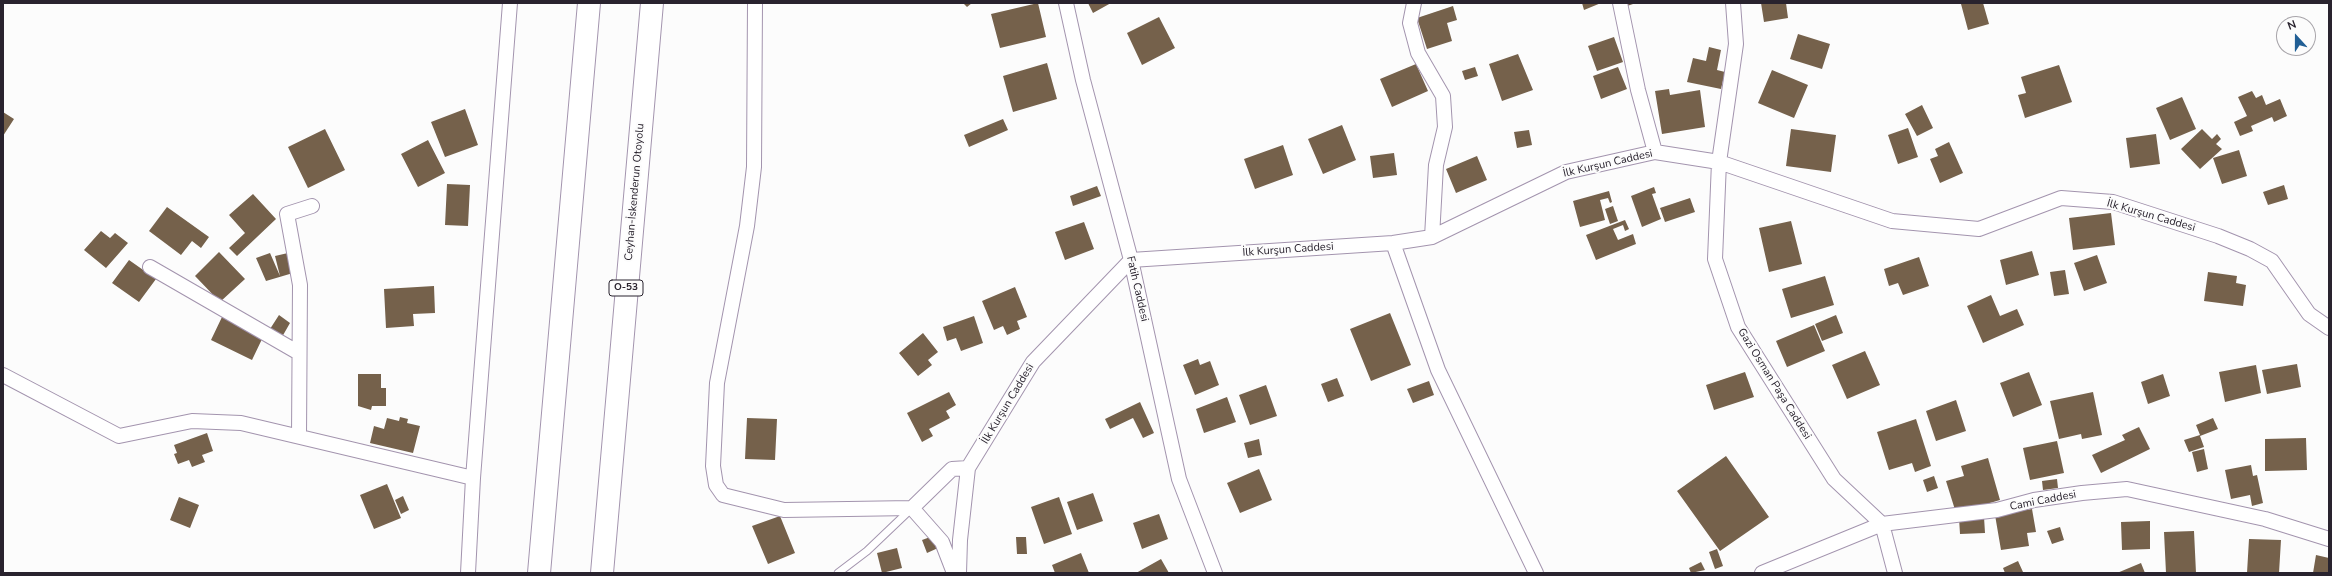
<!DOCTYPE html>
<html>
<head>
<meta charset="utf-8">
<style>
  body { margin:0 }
  #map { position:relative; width:2332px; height:576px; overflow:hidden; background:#fcfcfc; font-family:"Nunito Sans",sans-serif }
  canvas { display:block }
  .frame { position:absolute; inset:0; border:4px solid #29232e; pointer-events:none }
  .north { position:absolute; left:2276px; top:16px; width:40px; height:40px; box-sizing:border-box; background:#fcfcfc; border:1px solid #a8a5aa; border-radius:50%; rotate:339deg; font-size:11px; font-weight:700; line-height:16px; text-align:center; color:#29232e }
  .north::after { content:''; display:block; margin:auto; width:14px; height:18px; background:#215f95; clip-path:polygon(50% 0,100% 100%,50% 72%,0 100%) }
</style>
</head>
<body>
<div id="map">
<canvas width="2332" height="576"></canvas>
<div class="frame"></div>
<div class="north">N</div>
</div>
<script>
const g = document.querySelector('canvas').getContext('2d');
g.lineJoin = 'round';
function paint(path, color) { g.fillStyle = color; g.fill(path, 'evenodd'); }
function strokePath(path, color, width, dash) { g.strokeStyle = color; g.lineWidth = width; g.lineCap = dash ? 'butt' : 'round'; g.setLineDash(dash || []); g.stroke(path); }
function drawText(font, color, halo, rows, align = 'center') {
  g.font = font + ' "Nunito Sans",sans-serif'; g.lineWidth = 4; g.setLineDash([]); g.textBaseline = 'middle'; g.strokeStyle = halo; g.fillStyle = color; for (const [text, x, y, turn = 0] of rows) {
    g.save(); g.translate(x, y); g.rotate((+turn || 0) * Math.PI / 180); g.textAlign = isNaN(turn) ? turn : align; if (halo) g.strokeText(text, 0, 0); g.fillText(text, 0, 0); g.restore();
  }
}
paint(new Path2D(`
  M963,3H972L967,7Z
  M1038,3L1046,37L1000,48L991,14Z
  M1088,3H1111L1093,13Z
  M1582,3H1601L1584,10Z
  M1626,3H1636L1627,6Z
  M1761,3H1786L1788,18L1764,22Z
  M1965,3H1983L1989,24L1968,30L1961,4Z
  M1453,6L1457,20L1447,23L1452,41L1427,49L1417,18Z
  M1159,17L1175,48L1142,65L1127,33Z
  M1798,34L1830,44L1822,69L1790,59Z
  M1614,37L1623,62L1597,71L1588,46Z
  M1709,47L1721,50L1717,70L1725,72L1721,89L1687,82L1693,58L1706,61Z
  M1518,54L1533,90L1502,101L1489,64Z
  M1047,63L1057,99L1013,112L1003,76Z
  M1416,64L1428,91L1392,107L1380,79Z
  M2059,65L2072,102L2025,118L2018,95L2026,93L2021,77Z
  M1475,67L1478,76L1465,80L1462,71Z
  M1618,67L1627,89L1601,99L1593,76Z
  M1772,70L1808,85L1794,118L1758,103Z
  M1669,89L1670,95L1700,90L1705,127L1662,134L1655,91Z
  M2252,91L2256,98L2262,95L2266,105L2280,99L2287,116L2274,122L2272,117L2251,126L2253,131L2240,136L2234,122L2247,116L2238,97Z
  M2182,97L2196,129L2170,140L2156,108Z
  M1922,105L1933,128L1917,136L1905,114Z
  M465,109L478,145L445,157L431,122Z
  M3,112L14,119L3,136Z
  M1003,119L1008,130L969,147L964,135Z
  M1342,125L1356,160L1323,174L1308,139Z
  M1908,128L1918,157L1898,164L1888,135Z
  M325,129L345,170L308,188L288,147Z
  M1791,129L1836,135L1831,172L1786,166Z
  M2202,129L2212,139L2217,134L2221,139L2216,144L2222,149L2200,169L2181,149Z
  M1529,130L1532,145L1517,148L1514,132Z
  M2156,134L2160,164L2130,168L2126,138Z
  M428,140L445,173L418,187L401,154Z
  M1949,142L1963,173L1940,183L1930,159L1938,156L1935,149Z
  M1283,145L1293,175L1255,189L1244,159Z
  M2239,150L2247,176L2222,184L2213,158Z
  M1394,153L1397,175L1373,178L1370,156Z
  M1477,156L1487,180L1456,193L1446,169Z
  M447,184L470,185L468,226L445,225Z
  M2284,185L2288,199L2268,205L2263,192Z
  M1097,186L1101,196L1073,206L1070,196Z
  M1654,187L1656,193L1652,194L1661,219L1642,227L1631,196Z
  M1609,191L1612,202L1610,203L1608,198L1600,200L1605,220L1580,227L1573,201Z
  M253,194L276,219L237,256L229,248L245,233L229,215Z
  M1690,198L1695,212L1665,222L1660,208Z
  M1613,206L1618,221L1610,224L1605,209Z
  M167,207L209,237L201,248L192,241L181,255L149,231Z
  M2111,213L2115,245L2073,250L2069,218Z
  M1625,220L1629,229L1625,231L1623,225L1613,229L1618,240L1633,234L1636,244L1596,260L1586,235Z
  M1791,221L1802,264L1769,272L1759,228Z
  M1084,222L1094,249L1065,260L1055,232Z
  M101,231L110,238L115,233L128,243L106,268L84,250Z
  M2032,251L2039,275L2006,285L2000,260Z
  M219,252L245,279L220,302L195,276Z
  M270,253L280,276L275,256L288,253L293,273L266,281L256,258Z
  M2097,255L2107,283L2084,291L2074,263Z
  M1919,257L1929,286L1903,295L1898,283L1889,286L1884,269Z
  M129,260L156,279L139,302L112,283Z
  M2065,270L2069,294L2054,296L2050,272Z
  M2208,272L2237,276L2236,283L2246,285L2243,306L2204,301Z
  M1825,276L1834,305L1791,318L1782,289Z
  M434,286L435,313L413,314L414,326L386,328L384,289Z
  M1015,287L1027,317L1017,321L1020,329L1007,335L1003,326L994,330L982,301Z
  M1991,295L2000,316L2017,309L2024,325L1983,343L1967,306Z
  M1390,313L1411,365L1371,381L1350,329Z
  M279,315L290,323L282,337L270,329Z
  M1836,315L1843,333L1822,341L1815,324Z
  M974,316L983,343L961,351L956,338L947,341L943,327Z
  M222,317L263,337L252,360L211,340Z
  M1814,325L1825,351L1787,367L1776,341Z
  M923,333L938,352L928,360L932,365L918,376L899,353Z
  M1865,351L1880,385L1847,399L1832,365Z
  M1198,359L1200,365L1210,361L1219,385L1195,395L1183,365Z
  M2297,364L2301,387L2267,394L2262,370Z
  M2256,365L2261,393L2225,402L2219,372Z
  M1745,372L1754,397L1714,410L1706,385Z
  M2029,372L2042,405L2013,417L2000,383Z
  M358,374H381V388H386V406H372L371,410L358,406Z
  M2163,374L2170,396L2148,404L2141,382Z
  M1337,378L1344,396L1328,402L1321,384Z
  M1429,381L1434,395L1413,403L1407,389Z
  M1266,385L1277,416L1250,425L1239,395Z
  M949,392L956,405L946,411L950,418L929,429L933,436L922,442L907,413Z
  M2093,392L2102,435L2082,439L2081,434L2059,439L2050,401Z
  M1227,397L1236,422L1204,433L1196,409Z
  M1956,400L1966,431L1936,441L1926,411Z
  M1140,402L1154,433L1143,438L1133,418L1110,429L1105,419Z
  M400,417L408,419L407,423L420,426L413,453L370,443L374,426L384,429L387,418L399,421Z
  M747,418L777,419L775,460L745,459Z
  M2213,418L2218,429L2200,436L2204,447L2189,452L2184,440L2200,435L2196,425Z
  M1916,419L1931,466L1915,472L1912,463L1889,470L1877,432Z
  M2139,427L2150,449L2101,473L2092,455L2125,440L2122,435Z
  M207,433L213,451L202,455L205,462L192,467L189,460L178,464L174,454L177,453L174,445Z
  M2306,438L2307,470L2265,471V439Z
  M1259,439L1262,455L1248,458L1244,443Z
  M2057,441L2064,473L2030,480L2023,448Z
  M2204,449L2208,469L2197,472L2192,452Z
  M1726,456L1769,517L1720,551L1677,491Z
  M1988,458L2000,500L1956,513L1946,481L1964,476L1961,466Z
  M2251,465L2253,476L2257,475L2263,503L2252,506L2250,495L2231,499L2225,470Z
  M1259,469L1272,500L1240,513L1227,483Z
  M1934,476L1938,488L1927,492L1923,480Z
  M2057,479L2058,488L2043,490L2042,481Z
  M387,484L401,518L374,529L360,495Z
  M1093,493L1103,521L1077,530L1067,502Z
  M403,496L409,510L401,514L395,500Z
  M179,497L199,505L190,528L170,520Z
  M1059,497L1072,534L1044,544L1031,507Z
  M2032,509L2036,532L2027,533L2029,546L2001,550L1995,515Z
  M1159,514L1168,539L1142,549L1133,523Z
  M780,516L795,553L768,564L752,526Z
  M1984,517L1985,533L1960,534L1959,518Z
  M2150,521V549L2122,550L2121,522Z
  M2060,527L2064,540L2052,544L2047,531Z
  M2194,531L2196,573H2166L2164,532Z
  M933,536L938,548L927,553L922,540Z
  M1016,537H1026L1027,554H1017Z
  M2249,539L2281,540L2279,573H2247Z
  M897,548L902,568L882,573L877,553Z
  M1717,549L1723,566L1715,569L1709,552Z
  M1081,553L1089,573H1055L1052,565Z
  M2316,555L2329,558V573H2313Z
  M1161,559L1169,573H1136Z
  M2018,561L2023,572L2005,573L2003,568Z
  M1701,562L1705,570L1691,573L1689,568Z
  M2141,563L2145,573H2117Z`), '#75614b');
const lane = new Path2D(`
  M838,573L867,551L910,510`);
const street = new Path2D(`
  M755,3L754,167L747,226L717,383L713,466L716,485L723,495L784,510L912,508L952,469L968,468
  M1066,3L1083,80L1131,260L1179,479L1215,573
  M1414,3L1410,23L1418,53L1443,96L1445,127L1436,165L1432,237
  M1620,3L1638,90L1655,152
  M1733,3L1736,44L1719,162L1715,259L1738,327L1834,479L1882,524L1895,573
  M1393,243L1438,370L1536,573
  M150,267L299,353
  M3,375L119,436L192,421L241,423L473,478
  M299,436L300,285L287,214L312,206
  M912,508L942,542L954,573
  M468,573L473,478L510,3
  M959,573L960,540L968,468L1033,362L1131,260L1393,243L1432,237L1566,172L1655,152L1719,162L1892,221L1979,229L2061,198L2113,202L2218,236L2250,249L2272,261L2309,314L2329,328
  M1762,573L1882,524L1997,510L2034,500L2082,493L2127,489L2265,519L2329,539`);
const highway = new Path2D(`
  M539,573L589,3
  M602,573L652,3`);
strokePath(lane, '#a394ae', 9);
strokePath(street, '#a394ae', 16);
strokePath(highway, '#a394ae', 24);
strokePath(lane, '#fff', 7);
strokePath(street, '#fff', 14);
strokePath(highway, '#fff', 22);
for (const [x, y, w] of [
  [626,288,34]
]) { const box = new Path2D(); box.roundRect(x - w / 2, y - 8, w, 16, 3); g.fillStyle = '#fcfcfc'; g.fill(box); strokePath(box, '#29232e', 1); }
drawText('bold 10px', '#29232e', null, [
  ["O-53",626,288]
]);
drawText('11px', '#29232e', '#fcfcfc', [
  ["İlk Kurşun Caddesi",1608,164,-13],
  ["Ceyhan-İskenderun Otoyolu",635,192,-85],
  ["İlk Kurşun Caddesi",2151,216,16],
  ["İlk Kurşun Caddesi",1288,250,-4],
  ["Fatih Caddesi",1137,289,77],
  ["Gazi Osman Paşa Caddesi",1774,384,58],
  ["İlk Kurşun Caddesi",1008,404,-59],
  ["Cami Caddesi",2043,501,-11]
]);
</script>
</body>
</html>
